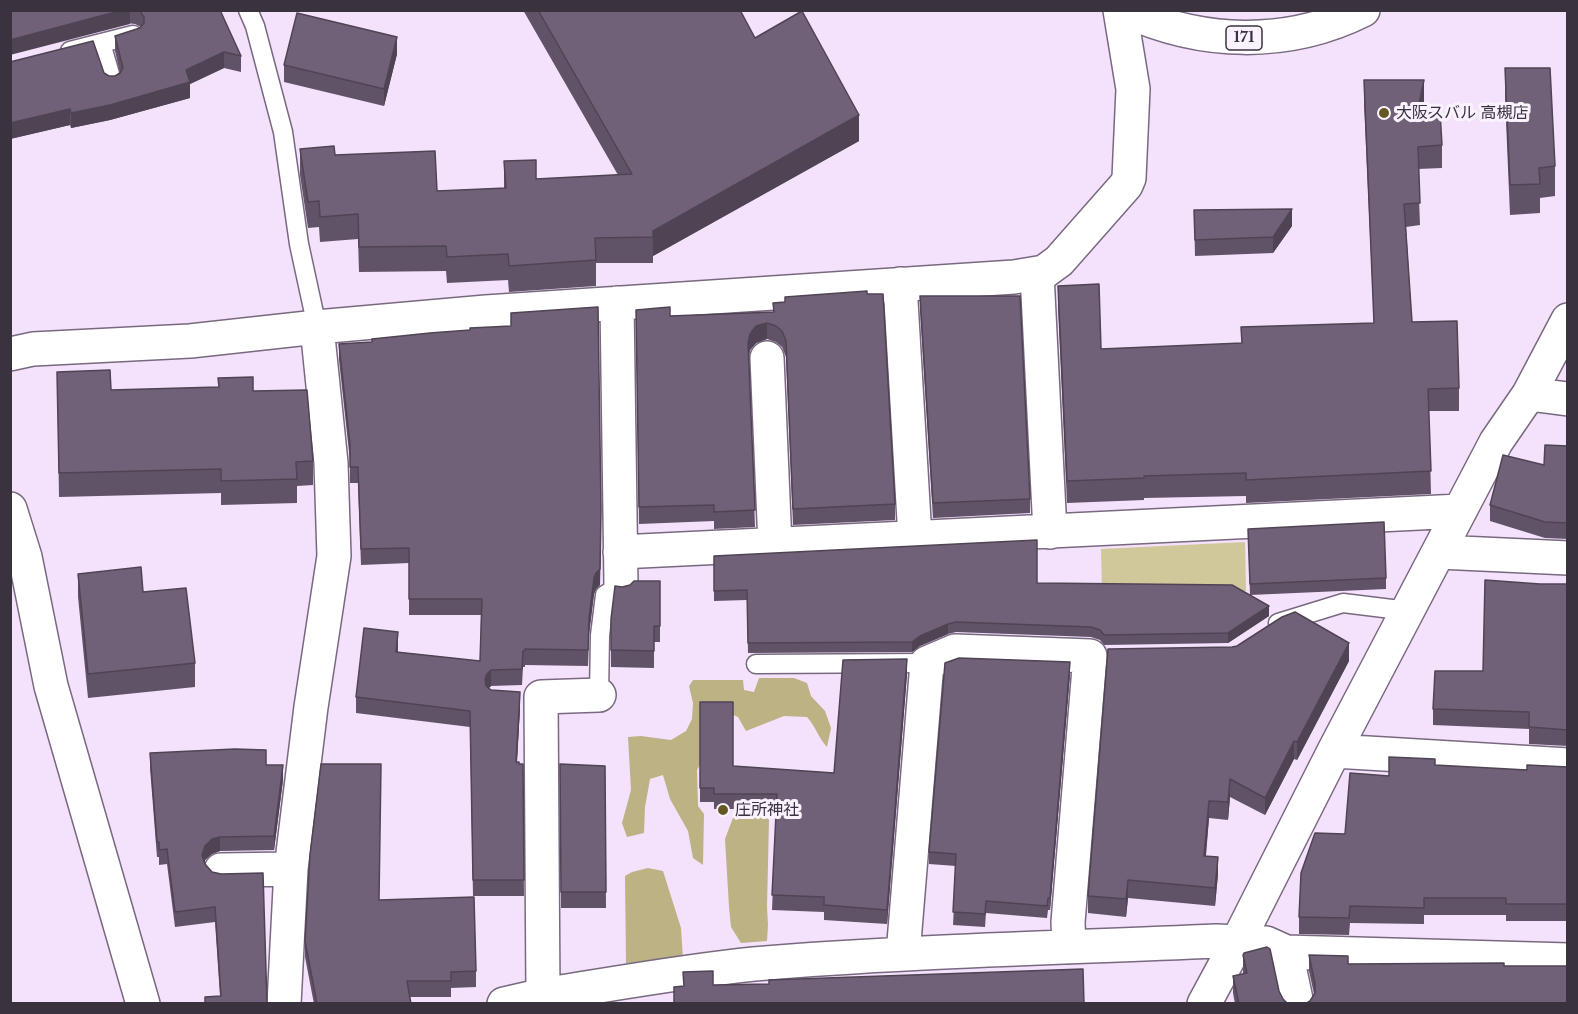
<!DOCTYPE html>
<html>
<head>
<meta charset="utf-8">
<style>
  body { margin:0 }
  #map { position:relative; width:1578px; height:1014px; overflow:hidden; background:#f4e1fc; font-family:"Libre Baskerville",serif }
  canvas { display:block }
  .frame { position:absolute; inset:0; border:12px solid #3a323d; pointer-events:none }
</style>
</head>
<body>
<div id="map">
<canvas width="1578" height="1014"></canvas>
<div class="frame"></div>
</div>
<script>
const g = document.querySelector('canvas').getContext('2d');
g.lineJoin = 'round';
function paint(path, color) { g.fillStyle = color; g.fill(path, 'evenodd'); }
function strokePath(path, color, width, dash) { g.strokeStyle = color; g.lineWidth = width; g.lineCap = dash ? 'butt' : 'round'; g.setLineDash(dash || []); g.stroke(path); }
function drawText(font, color, halo, rows, align = 'center') {
  g.font = font + ' "Libre Baskerville","Noto Sans JP",serif'; g.lineWidth = 6; g.setLineDash([]); g.textBaseline = 'middle'; g.strokeStyle = halo; g.fillStyle = color; for (const [text, x, y, turn = 0] of rows) {
    g.save(); g.translate(x, y); g.rotate((+turn || 0) * Math.PI / 180); g.textAlign = isNaN(turn) ? turn : align; if (halo) g.strokeText(text, 0, 0); g.fillText(text, 0, 0); g.restore();
  }
}
paint(new Path2D(`
  M1245,542L1246,591H1102L1101,549Z`), '#d0c79b');
paint(new Path2D(`
  M759,678H794L807,683L811,696L825,711L831,728L827,747C819,739 816,727 807,717L784,716L746,731L738,717L729,713L697,770L698,806L704,814L703,865L693,858L688,831L670,799L663,775L650,779L645,807L644,833L627,837L622,823L631,790L628,737L641,736L671,740L686,731L692,719L693,703L689,686L693,680H743L744,690L754,692Z
  M743,810H760L769,820L767,907L768,925L767,941L741,943L731,927L729,907L725,839L734,815Z
  M648,868L663,871L681,928L683,959L653,965L626,963L625,876L632,872Z`), '#bcb284');
const service = new Path2D(`
  M248,10L255,26L283,132L299,244L317,327
  M101,43L112,81
  M70,51L133,35
  M1278,623L1343,603L1408,611
  M756,664L927,663
  M599,695L600,635L605,595L621,585`);
const minor = new Path2D(`
  M1037,274L1050,532
  M900,284L915,538
  M617,303L621,585
  M10,354L33,349L190,341L317,327L486,312L1014,277L1044,272L1059,261L1126,185L1129,178L1133,89L1120,10
  M767,358L775,545
  M1529,394L1568,399
  M10,509L25,557L51,686L143,1004
  M620,552L1460,511
  M1439,552L1568,558
  M1334,751L1568,765
  M221,870L291,869
  M1286,952L1297,1004
  M903,954L927,663L955,651L1090,656L1068,922L1069,947
  M543,995C613,984 684,971 754,964C908,951 1062,948 1216,941L1266,943L1286,952L1568,960
  M284,1004L291,869L311,707L334,556L331,463L317,327
  M504,1004L543,995L541,697L599,695
  M1204,1004L1238,941L1334,751L1496,442L1529,394L1568,320`);
const trunk = new Path2D(`
  M1125,10C1201,45 1287,48 1363,10`);
strokePath(service, '#796980', 21);
strokePath(minor, '#796980', 36);
strokePath(trunk, '#796980', 36);
strokePath(service, '#fff', 18);
strokePath(minor, '#fff', 33);
strokePath(trunk, '#fff', 33);
paint(new Path2D(`
  M10,10H220L241,56V72L224,68L190,84V98L110,120L71,128L70,125L10,139L104,73L109,76H115L120,73L115,51V36L141,27L135,24Z
  M523,10H740L755,38L859,141L653,256V263H596V286L509,292L508,280L447,283L446,271L359,272L358,239L320,242L319,227L308,228L300,175V149L335,155L437,191L504,188V161L536,179L618,175Z
  M397,54L384,106L284,82V65Z
  M1505,68L1555,166V196L1540,198V213L1510,215L1505,98Z
  M1364,80L1424,102L1422,114L1442,145V168L1418,169L1420,225L1406,227L1412,322L1459,388V411H1429L1431,494L1246,503V496L1144,498V500L1067,503L1058,308V286L1101,349L1241,343L1374,323L1364,103Z
  M1194,210L1292,226L1273,253L1195,256Z
  M920,296L1030,499V513L933,518L920,310Z
  M773,303L895,504V520L793,525L786,357L782,347L776,342L767,339L756,343L750,350L749,356L755,527L714,529V521L639,524L636,310L670,316L773,312Z
  M511,313L601,525L600,585L596,589L594,594L589,634L588,666L525,665V667H523L522,685L491,686L489,688L520,708L517,762L519,764H523L524,896H473L470,727L356,713V697L398,648V652L480,661L481,615H409V563L361,565L358,483H350V461L339,360V344L372,342L511,326Z
  M57,372L111,390L218,387L253,391L313,461V485L297,486V503L221,505V493L59,497Z
  M1568,446V539L1545,538L1490,521V505L1544,465Z
  M1248,529L1386,578V589L1250,595Z
  M714,556L1037,583L1269,616L1228,643L1104,645L1100,640L1091,637L956,632L948,634L920,646L912,652L748,653L747,600L714,601Z
  M78,574L143,592L195,663V687L88,698L78,597Z
  M660,581V642H654V668L611,667V619L622,587Z
  M1540,584H1568V746L1529,744V729L1433,725V709L1483,671Z
  M1349,661L1297,760L1294,759L1265,815L1230,797L1228,820L1209,818L1206,856L1218,874L1215,906L1128,898L1126,917L1088,913V896Z
  M907,674L887,924L824,920V912L772,910L776,809H714V802H700V702L733,766L834,773Z
  M1070,674L1050,910H1048L1047,918L986,913L985,927L953,925L956,866L929,864V852Z
  M150,753L266,765L283,780L274,850L220,851L212,854L205,860L204,863L267,1004L220,996L215,922L175,927L167,864L159,865V857H157L150,768Z
  M560,764L605,766L606,908H561Z
  M1435,765L1527,770L1568,767V921H1506V915H1424V924L1350,923L1349,935L1299,934V917L1345,834L1389,776Z
  M379,900L476,971V987L451,988V997H410L411,1004H314L305,957V941Z
  M1243,955L1279,991L1283,999L1288,1004H1235L1233,993V976L1243,974Z
  M1309,955L1348,964L1504,966L1310,1001L1314,994L1309,971Z`), '#615367');
paint(new Path2D(`
  M123,10H130V24L10,55V40Z
  M397,37V54L384,106V89Z
  M224,52V68L190,84V98L110,120L71,128V113L186,70Z
  M1424,80V102L1417,137V114Z
  M70,109V125L10,139V123Z
  M859,115V141L653,256V231Z
  M1292,209V226L1273,253V237Z
  M767,323V339L756,343L750,350L748,359V343L750,334L756,326Z
  M601,509L600,585L596,589L594,594L589,634L588,666L589,618Z
  M1269,606V616L1228,643V633Z
  M948,624V634L920,646L912,652V642L920,636Z
  M398,632V648L396,668V652Z
  M1349,643V661L1297,760V742Z
  M907,659V674L887,924V910Z
  M1070,662V674L1050,910V898Z
  M491,670V686L487,690L485,679L487,674Z
  M520,692V708L516,778V762Z
  M1294,741V759L1265,815V798Z
  M283,765V780L274,850V836Z
  M1230,779V797L1228,820V802Z
  M1209,801V818L1204,873V856Z
  M220,837V851L212,854L205,860L202,870V855L205,846L212,839Z
  M1218,857V874L1215,906V888Z
  M1128,880V898L1126,917V899Z`), '#4f4454');
const building = new Path2D(`
  M10,10H123L10,40Z
  M139,10H220L241,56L224,52L186,70L190,82L110,105L71,113L70,109L10,123V62L93,41L104,73L109,76H115L120,73L123,68L115,36L140,28L144,23V17Z
  M538,10H740L755,38L802,11L859,115L653,231V237L595,238L596,260L509,266L508,254L447,257L446,246L359,247L358,214L320,217L319,201L308,202L300,149L334,146L335,155L435,151L437,191L506,188L504,161L536,160V179L632,174Z
  M297,13L397,37L384,89L284,65Z
  M1505,68H1550L1555,166L1539,168L1540,184L1510,185Z
  M1364,80H1424L1417,114L1440,112L1442,145L1418,147L1420,203L1404,204L1412,322L1457,321L1459,388L1428,389L1431,471L1246,480V473L1144,476V478L1067,481L1058,286L1099,284L1101,349L1242,343L1241,327L1374,323Z
  M1292,209L1273,237L1195,240L1194,210Z
  M867,291V294H883L895,504L793,509L786,341L782,331L776,326L767,323L756,326L750,334L748,343L755,510L714,512V505L639,507L636,310L670,307V316L774,312L773,303L785,302V297Z
  M920,296H1020L1030,499L933,503Z
  M598,307L601,509L600,569L596,573L594,578L589,618L588,650L525,649V651H523L522,669L491,670L487,674L485,679L486,686L491,690L520,692L516,762H519V764H523L524,880H473L470,711L356,697L364,628L398,632L396,652L480,661L482,599H409V548L361,549L358,467H350V445L339,344L372,342V339L430,333L470,330V328L511,326V313Z
  M110,370L111,390L219,387L218,378L253,377V391L307,390L313,461L296,462L297,479L221,481V469L59,473L57,372Z
  M1545,445L1568,446V523L1545,522L1490,505L1503,455L1544,465Z
  M1384,522L1386,578L1250,584L1248,529Z
  M1037,540V583L1232,585L1269,606L1228,633L1104,635L1100,630L1091,627L956,622L948,624L920,636L912,642L748,643L747,590L714,591V556Z
  M141,567L143,592L186,588L195,663L88,674L78,574Z
  M1485,580L1540,584H1568V730L1529,727V712L1433,709L1435,671H1483Z
  M634,581H660V626H654V651L611,650V619L615,586L622,587L630,585Z
  M1295,612L1349,643L1297,742L1294,741L1265,798L1230,779L1228,802L1209,801L1204,856L1218,857L1215,888L1128,880L1126,899L1088,896L1108,649L1232,647L1237,646L1282,617Z
  M959,658L1070,662L1050,898H1048L1047,906L986,901L985,914L953,912L956,854L929,852L945,663Z
  M907,659L887,910L824,905V897L772,895L777,794H714V788H700V702H733V766L834,773L843,660Z
  M235,749L266,750V765H283L274,836L220,837L212,839L205,846L202,855L205,864L212,872L221,874L263,873L267,1004H205V997L221,996L215,907L175,912L167,849L159,850V842H157L150,753Z
  M1389,757L1435,759V765L1527,770V765L1568,767V904H1506V898H1424V908L1350,906L1349,918L1299,917L1301,873L1315,833L1345,834L1350,773L1389,776Z
  M321,764H381L379,900L474,897L476,971L451,972V981H407L411,1004H317L305,941L310,855Z
  M560,764L605,766L606,892H561Z
  M1267,947L1270,949L1279,991L1283,999L1288,1004H1239L1233,976L1247,973L1243,955L1244,953Z
  M1309,955L1348,956V964L1504,963V966H1568V1004H1305L1310,1001L1315,993V984Z
  M1083,969L1084,1004H674V987L684,986L683,972L713,971V985L769,984V980Z`);
paint(building, '#716178');
strokePath(building, '#4f4454', 1.5);
for (const [x, y, r, color] of [
  [1384,113,6,"#645925"],
  [723,810,6,"#645925"]
]) { const dot = new Path2D(); dot.arc(x, y, r, 0, 2 * Math.PI); g.fillStyle = color; g.fill(dot); strokePath(dot, '#faf3fe', 2); }
for (const [x, y, w] of [
  [1244,38,36]
]) { const box = new Path2D(); box.roundRect(x - w / 2, y - 12, w, 24, 4.5); g.fillStyle = '#faf3fe'; g.fill(box); strokePath(box, '#3a323d', 1.5); }
drawText('bold 15px', '#3a323d', null, [
  ["171",1244,38]
]);
drawText('16px', '#3a323d', '#faf3fe', [
  ["大阪スバル 高槻店",1396,113],
  ["庄所神社",735,810]
], 'left');
</script>
</body>
</html>
